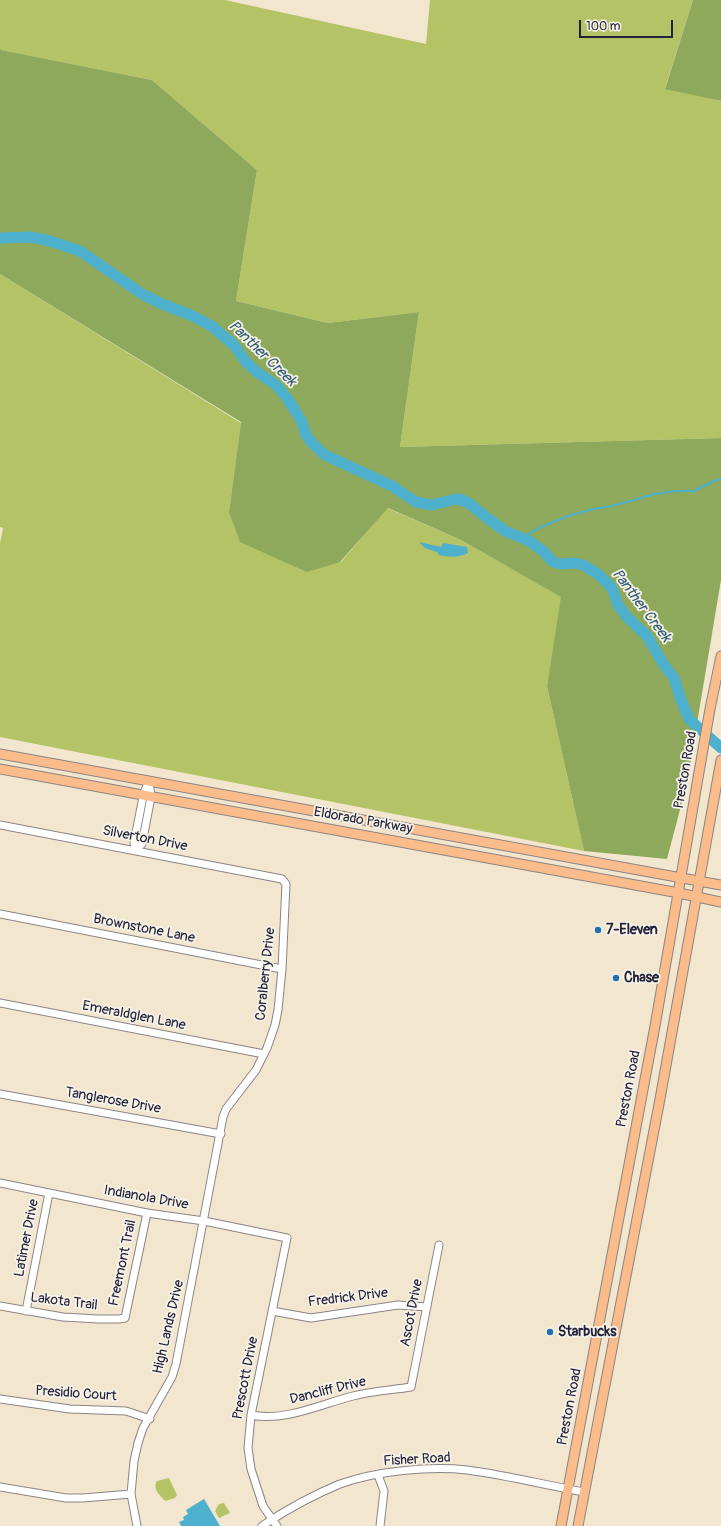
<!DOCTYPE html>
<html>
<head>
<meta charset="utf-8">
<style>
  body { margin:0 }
  #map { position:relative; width:721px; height:1526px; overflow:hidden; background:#f3e6cf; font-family:Pangolin,sans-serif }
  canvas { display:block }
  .scale { position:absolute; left:579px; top:20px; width:94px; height:18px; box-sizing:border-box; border:2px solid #22223b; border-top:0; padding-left:5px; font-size:12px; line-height:14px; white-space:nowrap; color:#22223b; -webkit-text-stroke:3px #f7f3e8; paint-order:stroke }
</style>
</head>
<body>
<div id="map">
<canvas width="721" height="1526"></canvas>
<div class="scale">100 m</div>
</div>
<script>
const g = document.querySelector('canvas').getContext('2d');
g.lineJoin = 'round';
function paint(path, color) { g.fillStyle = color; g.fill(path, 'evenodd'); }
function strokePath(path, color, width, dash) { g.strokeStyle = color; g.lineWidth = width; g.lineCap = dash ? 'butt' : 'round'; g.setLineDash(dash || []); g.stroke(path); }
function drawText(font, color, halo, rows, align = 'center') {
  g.font = font + ' Pangolin,sans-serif'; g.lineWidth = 3.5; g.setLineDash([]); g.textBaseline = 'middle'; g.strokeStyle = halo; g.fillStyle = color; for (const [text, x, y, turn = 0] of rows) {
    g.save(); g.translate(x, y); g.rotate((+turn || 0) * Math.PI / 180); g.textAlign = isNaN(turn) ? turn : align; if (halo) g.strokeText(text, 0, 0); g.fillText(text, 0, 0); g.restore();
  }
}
paint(new Path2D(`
  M0,0H225L426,44L430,0H693L665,88L721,101V438L400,447L419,312L328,323L236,301L257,170L152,80L0,50Z
  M0,274L241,423L229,512L341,562L387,508L461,540L562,597L547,686L584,851L0,737V543L3,528L0,527Z
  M169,1478L177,1495L175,1498L165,1501C160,1495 152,1489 157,1481Z
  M224,1503L230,1513L219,1518L215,1511L219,1504Z`), '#b3c366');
paint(new Path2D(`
  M693,0H721V101L665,89Z
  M0,49L1,50L152,80L257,170L236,301L328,323L419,312L400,447L721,438V580L687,783L667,859L584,851L547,686L561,597L461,540L388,508L340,562L307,572L240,542L229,512L241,422L0,274Z`), '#8ea95b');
paint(new Path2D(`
  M419,542L441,547L443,543L467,547L468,553C459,558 449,557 439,555L437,552L425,548Z
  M204,1499L220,1526H181L179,1522L184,1520L183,1517L188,1514L186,1510Z`), '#4db0cc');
strokePath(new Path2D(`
  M521,538L541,527L568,516L589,510L612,506L655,494L676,491H694L714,481L721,479`), '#4db0cc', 2);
strokePath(new Path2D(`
  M0,238L31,237L50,241L80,251L142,294L162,304L193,316L213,327L235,346L245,361L258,373L276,385L287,398L301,420L306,435L312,443L325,455L392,486L416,502L432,505L452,500L460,499L470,504L486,517L505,531L529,541L543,551L553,562L561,564L575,563L583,565L598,574L612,588L618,605L627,617L647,636L664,665L674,678L681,700L689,719L721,748`), '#4db0cc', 11);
const minor = new Path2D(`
  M149,781L151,797L142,844L136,850L134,843L142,802L143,795Z
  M0,825L282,879L286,884L282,969L278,1010L275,1025L267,1048L256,1070L226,1109L223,1117L176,1364L172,1377L143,1428L138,1443L134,1461L131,1494L137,1526
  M0,914L282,969
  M0,1003L264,1054
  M0,1094L221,1134
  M0,1183L147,1213L204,1221L287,1238L251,1415L248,1448L251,1469L263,1506L277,1526
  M0,1306L63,1317L98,1319H119L125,1318L147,1213
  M26,1311L49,1193
  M272,1311L311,1318L398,1305L427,1307
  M0,1399L70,1409L126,1411L150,1419
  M251,1415C285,1422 321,1404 353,1396C372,1391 392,1390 411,1387L439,1245
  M378,1475L384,1491L380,1526
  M0,1487L66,1498H83L131,1494
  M262,1526C286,1510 313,1495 340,1484C376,1471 429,1466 467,1470C506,1475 545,1485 584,1492`);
const major = new Path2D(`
  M0,754L721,885
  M0,769L679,893L721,902
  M561,1526L655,1026L710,709L721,656
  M578,1526L660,1099L721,760`);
strokePath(minor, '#8a8485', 9);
strokePath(major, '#8a8485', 11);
strokePath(minor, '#fff', 7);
strokePath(major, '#fabc8b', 9);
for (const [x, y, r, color] of [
  [598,930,4,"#1f6fb2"],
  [616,978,4,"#1f6fb2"],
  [550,1332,4,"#1f6fb2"]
]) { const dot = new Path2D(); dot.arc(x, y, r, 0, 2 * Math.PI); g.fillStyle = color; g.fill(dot); strokePath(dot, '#f7f3e8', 1.5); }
drawText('14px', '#22223b', '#f7f3e8', [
  ["Preston Road",686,770,-80],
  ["Eldorado Parkway",363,821,10],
  ["Silverton Drive",145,839,11],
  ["Brownstone Lane",144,929,11],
  ["Coralberry Drive",266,974,-84],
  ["Emeraldglen Lane",134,1016,11],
  ["Preston Road",629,1089,-79],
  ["Tanglerose Drive",113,1101,10],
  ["Indianola Drive",146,1198,10],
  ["Latimer Drive",27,1238,-79],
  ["Freemont Trail",123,1263,-78],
  ["Fredrick Drive",348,1298,-7],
  ["Lakota Trail",64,1302,7],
  ["Ascot Drive",412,1313,-79],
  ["High Lands Drive",169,1327,-77],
  ["Prescott Drive",246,1378,-79],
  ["Dancliff Drive",328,1391,-14],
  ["Presidio Court",76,1394,4],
  ["Preston Road",570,1407,-79],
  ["Fisher Road",417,1460,-3]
]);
drawText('bold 14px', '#22223b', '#f7f3e8', [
  ["7-Eleven",606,930],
  ["Chase",624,978],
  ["Starbucks",558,1332]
], 'left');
drawText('italic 15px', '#335b75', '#f7f3e8', [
  ["Panther Creek",262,354,44],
  ["Panther Creek",641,606,53]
]);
</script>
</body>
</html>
